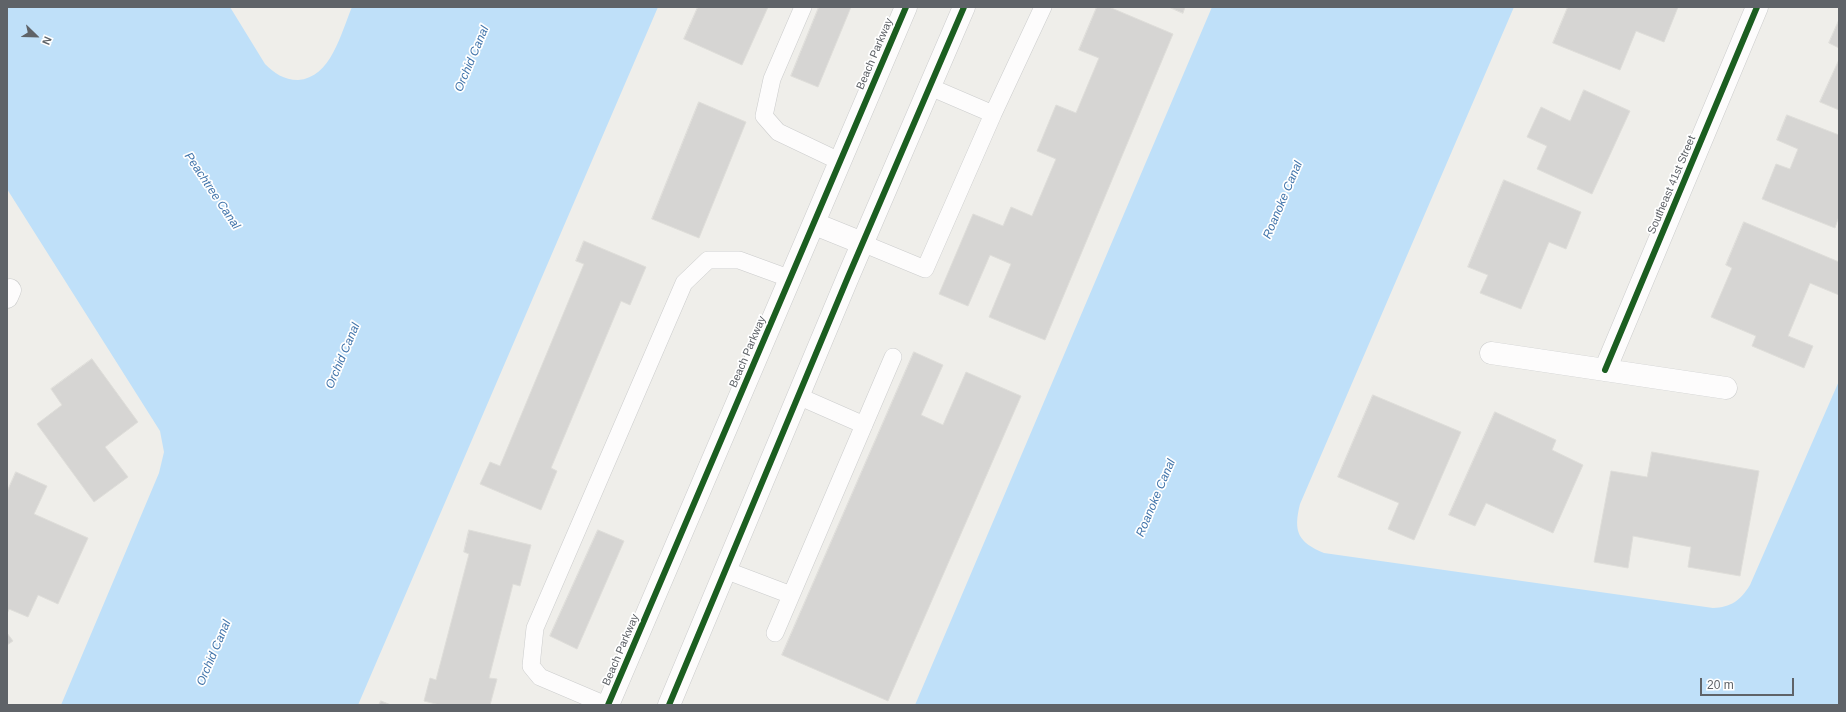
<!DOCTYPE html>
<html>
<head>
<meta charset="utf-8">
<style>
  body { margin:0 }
  #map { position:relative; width:1846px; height:712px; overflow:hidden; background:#efeeea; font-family:Helvetica,sans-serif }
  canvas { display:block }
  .frame { position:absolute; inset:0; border:8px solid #5f6368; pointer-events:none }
  .north { position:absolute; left:16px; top:16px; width:40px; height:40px; -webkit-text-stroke:3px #fff; paint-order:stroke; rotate:113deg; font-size:11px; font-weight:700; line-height:16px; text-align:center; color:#5f6368 }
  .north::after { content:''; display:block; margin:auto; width:14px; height:18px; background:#5f6368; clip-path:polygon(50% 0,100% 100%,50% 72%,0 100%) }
  .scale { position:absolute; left:1700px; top:678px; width:94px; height:18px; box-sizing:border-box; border:2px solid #5f6368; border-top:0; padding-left:5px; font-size:12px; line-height:14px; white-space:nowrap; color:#5f6368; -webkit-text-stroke:3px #fff; paint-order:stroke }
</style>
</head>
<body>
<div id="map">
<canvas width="1846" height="712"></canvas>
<div class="frame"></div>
<div class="north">N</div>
<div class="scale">20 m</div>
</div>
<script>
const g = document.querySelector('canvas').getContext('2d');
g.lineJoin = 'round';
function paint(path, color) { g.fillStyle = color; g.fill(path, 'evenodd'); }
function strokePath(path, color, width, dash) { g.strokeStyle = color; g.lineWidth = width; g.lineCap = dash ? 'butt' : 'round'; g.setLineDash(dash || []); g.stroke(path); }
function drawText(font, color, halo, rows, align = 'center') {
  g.font = font + ' Helvetica,sans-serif'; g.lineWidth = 3.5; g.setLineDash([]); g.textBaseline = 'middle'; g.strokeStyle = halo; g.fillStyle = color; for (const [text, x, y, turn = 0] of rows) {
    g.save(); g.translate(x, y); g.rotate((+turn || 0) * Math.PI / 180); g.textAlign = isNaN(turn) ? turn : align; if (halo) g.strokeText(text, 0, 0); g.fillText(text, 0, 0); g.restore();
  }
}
paint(new Path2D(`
  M7,7H230L265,64C274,73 284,80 298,80C331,78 341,33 352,7H658L358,705H61L159,473L164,452L160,431L7,189Z
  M1212,7H1514L1300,504C1293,532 1298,542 1324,553L1713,608C1731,607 1740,601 1750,585L1839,381V705H915Z`), '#bfe0f9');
const building = new Path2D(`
  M698,7H768L742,65L684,39Z
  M819,7H851L818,87L791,76Z
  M1097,7H1109L1173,34L1045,340L989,317L1011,264L990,255L968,306L939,294L973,214L1003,226L1011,207L1032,216L1056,159L1037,151L1056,105L1076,113L1099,58L1079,50Z
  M1169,7H1185L1183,13Z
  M1568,7H1678L1664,42L1636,31L1620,70L1553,43Z
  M1839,20V48L1829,43Z
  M1839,60V110L1820,102Z
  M1584,90L1630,111L1592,194L1537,169L1547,146L1527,137L1541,107L1570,121Z
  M699,102L746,122L699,238L652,219Z
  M1787,115L1839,135V216L1835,228L1762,199L1776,164L1790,169L1798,149L1777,140Z
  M1504,180L1581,212L1566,249L1549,242L1521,309L1480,293L1488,275L1468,267Z
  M1744,222L1839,262V295L1810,283L1788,336L1813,346L1804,368L1752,346L1756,336L1711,317L1732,268L1726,265Z
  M584,241L646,267L630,305L621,301L551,468L557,471L541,510L480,484L490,462L500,466L584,264L576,261Z
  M914,352L943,365L921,415L943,425L966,372L1021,396L888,701L782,655Z
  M92,359L138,422L105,447L128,477L94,502L37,424L62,405L51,389Z
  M1373,395L1461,432L1414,540L1388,529L1399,503L1338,477Z
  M1495,412L1556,440L1552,450L1583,465L1553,533L1486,503L1475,526L1449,515Z
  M1652,452L1759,471L1740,576L1688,567L1691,547L1633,536L1628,568L1594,562L1611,471L1647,477Z
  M16,472L47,486L34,514L88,538L58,604L38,595L28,617L9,609L7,614V492Z
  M469,530L531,545L520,586L513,584L489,678L497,679L490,705H440L424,701L430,678L436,680L469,554L464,552Z
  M598,530L624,541L577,649L550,636Z
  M7,633L13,641L7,645Z
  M381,701L391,705H379Z`);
paint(building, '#d6d5d3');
strokePath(building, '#deddd9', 1);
const service = new Path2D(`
  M803,7L772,79L764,116L778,132L841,162
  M930,87L993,114L1043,7
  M862,243L925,269L993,114
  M798,396L864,425
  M725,570L791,595
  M775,633L893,357
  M606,705L540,677L531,666L535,628L684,283L708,260H739L791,279`);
const minor = new Path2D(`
  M7,297L10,290
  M1491,353L1726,388
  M1605,370L1757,7`);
const tertiary = new Path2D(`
  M815,224L862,243
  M608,705L906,7
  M669,705L848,277L964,7`);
strokePath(service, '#cbcccc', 18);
strokePath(minor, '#cbcccc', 23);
strokePath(tertiary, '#cbcccc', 23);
strokePath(service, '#fdfcfc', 17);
strokePath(minor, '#fdfcfc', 22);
strokePath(tertiary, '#fdfcfc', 22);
strokePath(new Path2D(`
  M1605,370L1757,7
  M608,705L906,7
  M669,705L848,277L964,7`), '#1b5e20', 6);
drawText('11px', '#5f6368', '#fff', [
  ["Beach Parkway",875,54,-67],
  ["Southeast 41st Street",1672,185,-67],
  ["Beach Parkway",748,352,-67],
  ["Beach Parkway",621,650,-67]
]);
drawText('italic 12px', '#4174aa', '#fff', [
  ["Orchid Canal",472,59,-67],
  ["Peachtree Canal",212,191,56],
  ["Roanoke Canal",1283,200,-67],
  ["Orchid Canal",343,356,-67],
  ["Roanoke Canal",1156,498,-67],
  ["Orchid Canal",214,653,-67]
]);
</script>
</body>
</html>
